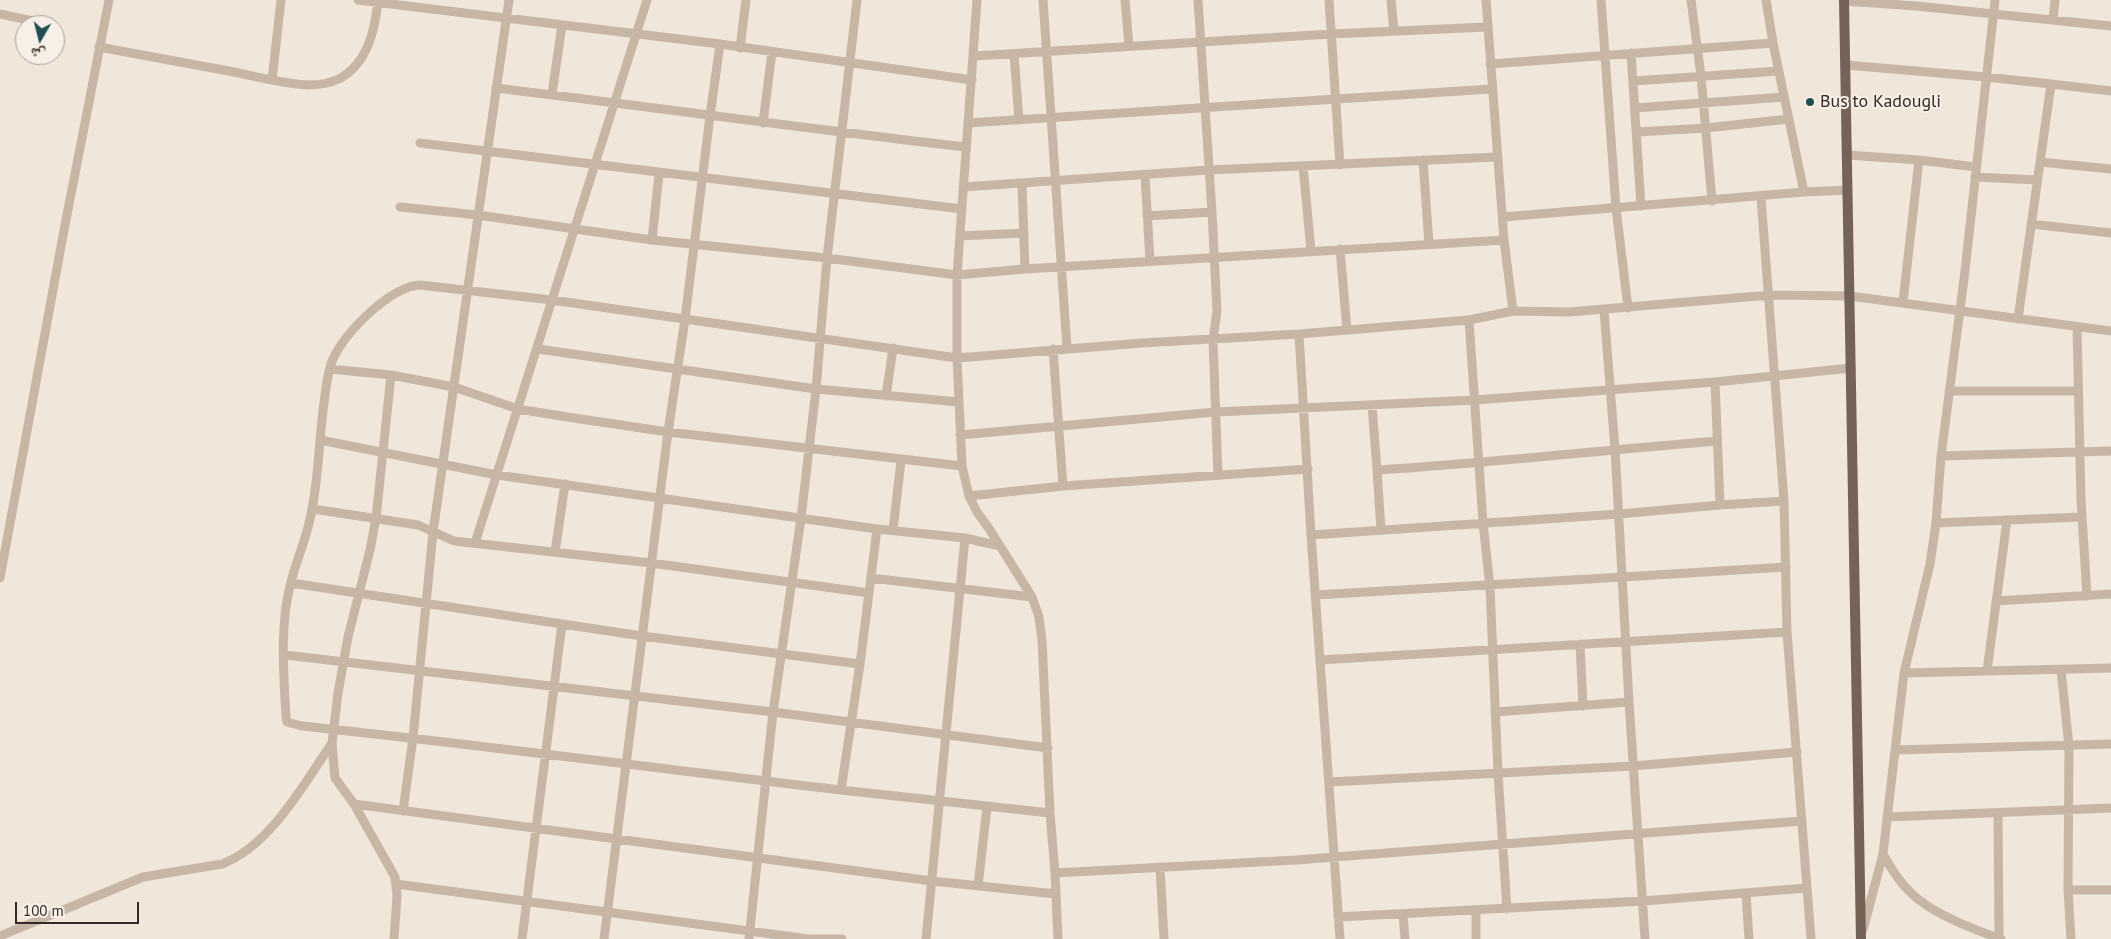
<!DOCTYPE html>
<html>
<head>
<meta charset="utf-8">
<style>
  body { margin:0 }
  #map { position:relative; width:2111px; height:939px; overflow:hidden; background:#f0e6da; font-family:"PT Sans","Noto Naskh Arabic",sans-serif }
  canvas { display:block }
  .north { position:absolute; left:15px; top:15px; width:50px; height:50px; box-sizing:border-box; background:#f8f0e6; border:1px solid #aaa19a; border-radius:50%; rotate:188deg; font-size:14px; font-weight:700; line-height:20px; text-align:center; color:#342b27 }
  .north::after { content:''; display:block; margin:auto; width:18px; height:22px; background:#1e4f53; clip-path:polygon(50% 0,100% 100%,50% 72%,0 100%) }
  .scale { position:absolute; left:15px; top:902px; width:124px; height:22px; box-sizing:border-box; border:2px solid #342b27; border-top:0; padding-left:6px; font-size:15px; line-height:18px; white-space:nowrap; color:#342b27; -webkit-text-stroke:4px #f8f0e6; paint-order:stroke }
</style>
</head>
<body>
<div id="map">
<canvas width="2111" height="939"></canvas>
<div class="north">ش</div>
<div class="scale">100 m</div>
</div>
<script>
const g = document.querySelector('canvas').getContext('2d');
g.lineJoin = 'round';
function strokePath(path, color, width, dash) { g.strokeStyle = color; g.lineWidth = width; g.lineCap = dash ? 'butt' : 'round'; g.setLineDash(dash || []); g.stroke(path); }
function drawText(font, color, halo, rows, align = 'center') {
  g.font = font + ' "PT Sans",sans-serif'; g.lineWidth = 4; g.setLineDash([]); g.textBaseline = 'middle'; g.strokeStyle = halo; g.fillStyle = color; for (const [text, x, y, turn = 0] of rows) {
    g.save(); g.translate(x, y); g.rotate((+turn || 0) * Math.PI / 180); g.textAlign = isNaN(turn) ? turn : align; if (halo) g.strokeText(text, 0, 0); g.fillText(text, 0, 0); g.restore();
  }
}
strokePath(new Path2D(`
  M358,0L720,44L972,80
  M977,0L957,275V358L962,466L969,496L977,512L990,530L1032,597L1039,617L1042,640L1050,813L1055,873L1058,939
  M1043,0L1067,348
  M1125,0L1129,46
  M1198,0L1212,212L1217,311L1213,340L1218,475
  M1329,0L1340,165
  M1391,0L1394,31
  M1486,0L1504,240L1513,311
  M1601,0L1616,208L1628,308
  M1691,0L1701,76L1712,201
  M1766,0L1773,43L1804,192
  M1844,1L1916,6L2111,26
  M0,14L42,23
  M2053,20L2055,0
  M99,47C144,55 189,64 234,72C258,77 284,84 309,85C319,85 330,83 339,79C368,63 375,30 378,0
  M740,48L746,0
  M1631,53L1641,206
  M1014,54L1019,120
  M974,56L1331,34L1487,27
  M1490,64L1773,43
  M1846,65L1986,77L2051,84L2018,319
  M272,80L281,0
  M1634,81L1779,71
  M2051,84L2111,91
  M496,88C653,107 809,129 966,147
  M552,94L562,25
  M1635,108L1784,97
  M763,123L772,52
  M968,123L1491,89
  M1637,132L1706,128L1789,119
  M420,143L962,209
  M1847,155L1919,160L1976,167
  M1423,160L1429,244
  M2040,162L2111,169
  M1303,166L1311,251
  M1145,175L1150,261
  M1975,177L2037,180
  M1022,183L1025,269
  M963,187L1209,170L1497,157
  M1761,197L1784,501L1787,632L1811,939
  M400,207L478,215L652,240L827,258L957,275L1025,269L1504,240
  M1147,216L1212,212
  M1503,217L1804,192L1848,190
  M2031,224L2111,233
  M960,236L1024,233
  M652,240L659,174
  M1340,249L1347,330
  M1903,302L1919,160
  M1604,310L1615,449L1629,702L1645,939
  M1469,320L1483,523L1490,587L1498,774L1507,909
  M2077,327L2081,500L2087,596
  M1299,334L1311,535L1340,939
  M538,349L816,389L959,402
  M1053,349L1063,486
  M330,369L391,375L454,387L518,409L574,418L668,432L962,466
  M391,375L376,518L370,550L348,637L338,693L332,743L335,778L354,804L395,877L397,896L394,939
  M1949,391H2078
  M886,396L893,348
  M1372,405L1377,470C1490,463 1603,450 1717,441
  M960,435L1216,412L1475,400L1715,382
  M320,440L497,475L877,529L860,664L841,790C661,769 482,745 302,726L287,722C285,715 286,707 285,700C283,663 281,622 290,586C296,560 308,536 312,509C319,474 319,438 324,403C326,389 327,372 333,359C346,331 390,287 420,285L552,300L957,358L1142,343L1299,334L1469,320L1513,311L1569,312L1770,295L1850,296L2111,331
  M1941,456L2111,451
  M1377,470L1381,530
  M969,496L1063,486L1308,469
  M1784,501L1720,505L1715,382L1851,368
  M313,509L418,525L454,541L651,563L869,593
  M1936,523L2082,517
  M877,529L965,538L1000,546
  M893,530L901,461
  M1311,535L1619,514L1720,505
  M475,543L647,0
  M555,552L565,484
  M0,578L64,230L109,0
  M871,578L1032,597
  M291,583L642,636L860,664
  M1315,595C1472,587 1629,576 1786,567
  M1996,601L2111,594
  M1580,644L1583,706
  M285,655L773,712L1048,748
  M1320,660L1787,632
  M2061,670L2069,746L2068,890L2071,939
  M1987,671L2007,520
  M1904,673L2111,668
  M1495,712L1629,702
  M1895,750L2111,744
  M1329,782L1633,766L1797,752
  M841,790L1050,813
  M354,804L932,881L1056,894
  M403,811L413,738L433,532L509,0
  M1998,813L1999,938
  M1887,817L2111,808
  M1883,854C1891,868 1899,882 1912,894C1933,914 1973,929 2001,939
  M1160,867L1164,939
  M1055,873L1296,860L1802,821
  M396,884L809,939
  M978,886L987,807
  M2068,890H2111
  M1746,894L1749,939
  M1476,911V939
  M1403,914L1405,939
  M1338,917L1643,901L1807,888
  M1863,930L1883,854L1904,673L1930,564L1936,523L1941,456L1965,271L1995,0
  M0,936L143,877L222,864C270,846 304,784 332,743
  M522,939L562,624
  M604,939L668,432L685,319L710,116L720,44
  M749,939L773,712L801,518L816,389L827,258L857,0
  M813,939H842
  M926,939L965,538`), '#c7b6a6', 9);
strokePath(new Path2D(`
  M1844,0L1861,939`), '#756358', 10);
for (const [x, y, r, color] of [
  [1810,102,5,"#1e4f53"]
]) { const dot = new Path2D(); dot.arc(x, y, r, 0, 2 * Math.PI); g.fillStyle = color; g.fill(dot); strokePath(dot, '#f8f0e6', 2); }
drawText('18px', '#342b27', '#f8f0e6', [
  ["Bus to Kadougli",1820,102]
], 'left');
</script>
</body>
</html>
